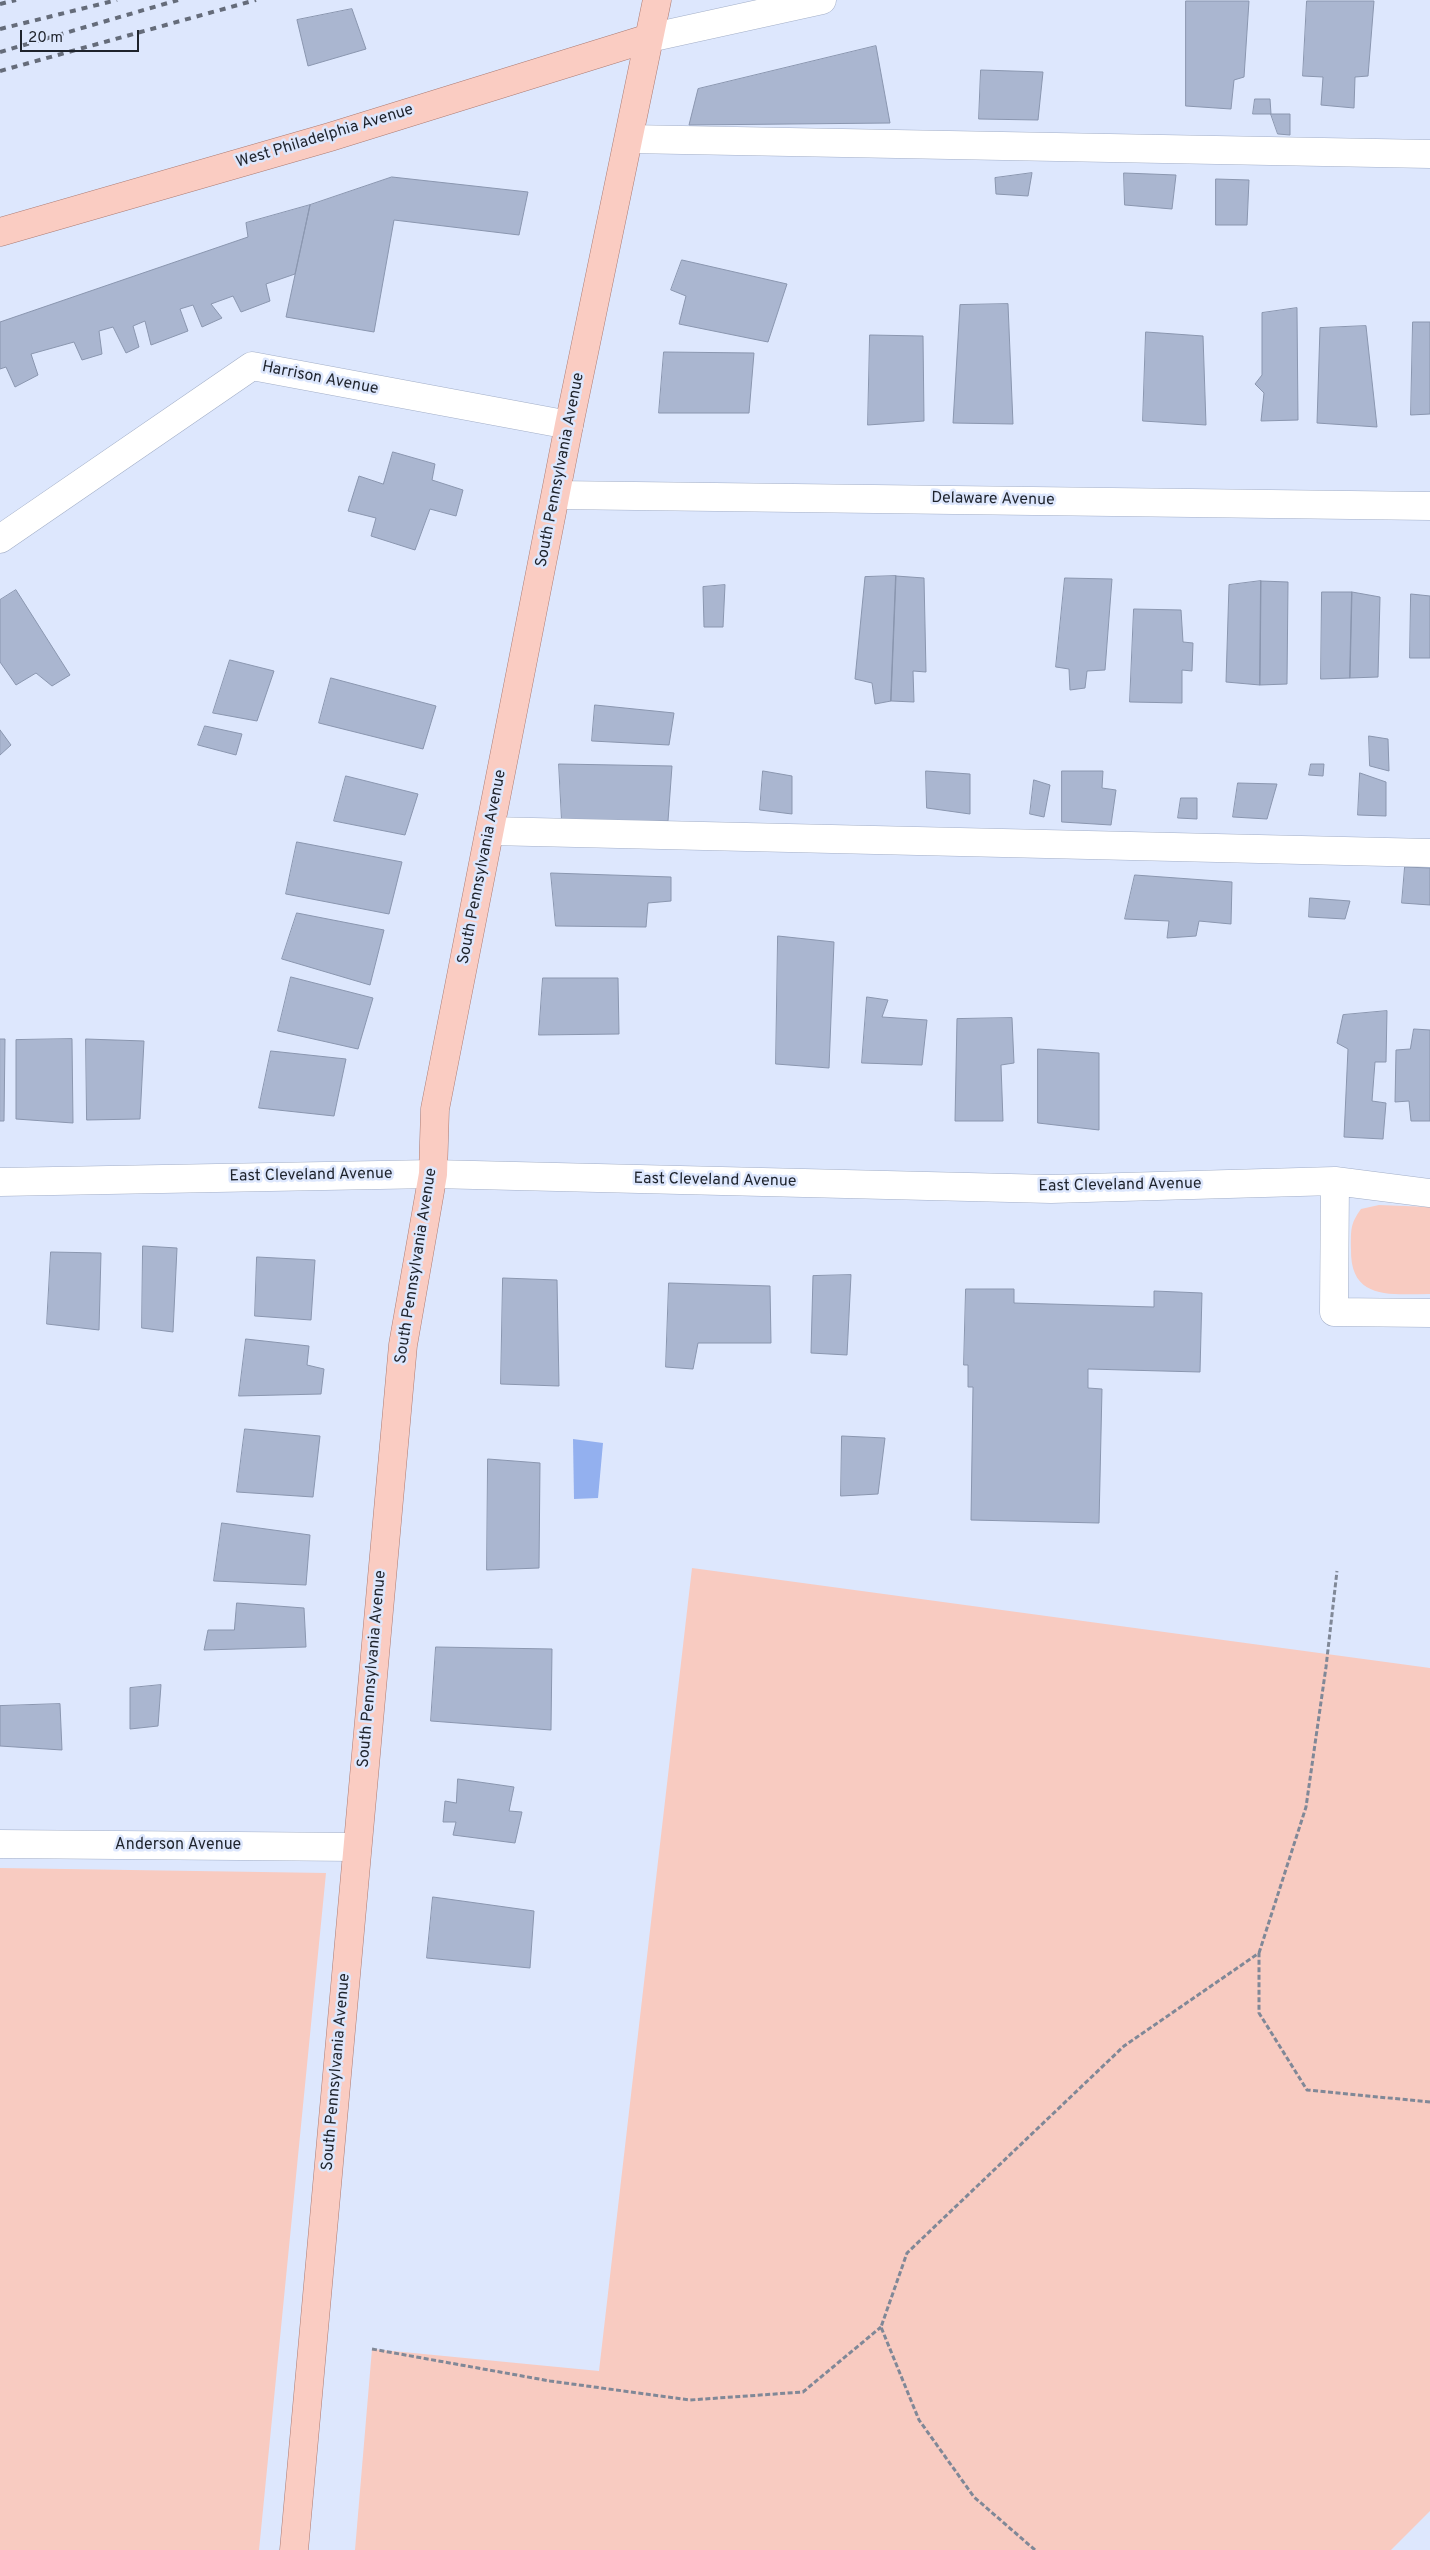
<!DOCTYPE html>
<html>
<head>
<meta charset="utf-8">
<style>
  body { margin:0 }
  #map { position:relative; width:1430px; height:2550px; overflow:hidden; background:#dde7fd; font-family:Overpass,sans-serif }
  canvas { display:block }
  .scale { position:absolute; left:20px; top:30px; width:119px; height:22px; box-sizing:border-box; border:2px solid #1e232c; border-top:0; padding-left:6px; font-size:15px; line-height:18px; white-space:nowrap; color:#1e232c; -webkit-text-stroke:4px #dde7fd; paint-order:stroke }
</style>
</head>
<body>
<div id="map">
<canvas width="1430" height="2550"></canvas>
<div class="scale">20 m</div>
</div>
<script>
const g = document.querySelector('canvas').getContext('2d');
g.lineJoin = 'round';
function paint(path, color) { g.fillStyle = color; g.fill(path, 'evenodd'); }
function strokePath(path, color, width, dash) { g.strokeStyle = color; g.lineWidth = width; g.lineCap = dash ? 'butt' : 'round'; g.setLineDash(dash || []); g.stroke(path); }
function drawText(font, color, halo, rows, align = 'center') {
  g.font = font + ' Overpass,sans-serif'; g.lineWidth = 5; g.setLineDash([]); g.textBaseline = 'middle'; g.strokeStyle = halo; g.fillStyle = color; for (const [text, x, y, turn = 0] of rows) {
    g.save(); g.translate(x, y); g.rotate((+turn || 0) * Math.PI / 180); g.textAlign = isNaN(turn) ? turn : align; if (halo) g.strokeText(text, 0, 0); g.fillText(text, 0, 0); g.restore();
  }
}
paint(new Path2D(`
  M1379,1205L1430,1207V1294C1391,1294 1350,1301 1351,1249C1351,1230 1350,1224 1361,1209Z
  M692,1568L1430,1668V2511L1391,2550H355L372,2349L599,2371Z
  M0,1868L326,1873L259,2550H0Z`), '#f8cbc1');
paint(new Path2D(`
  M573,1439L603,1443L598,1498L574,1499Z`), '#93b0ef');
const building = new Path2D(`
  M1186,1H1249L1244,77L1234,80L1231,109L1186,106Z
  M1307,1H1374L1368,76L1355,77L1354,108L1321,105L1323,77L1303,76Z
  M352,9L366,49L308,66L297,20Z
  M876,46L890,123L689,125L698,89Z
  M981,70L1043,72L1038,120L979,119Z
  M1255,99H1270L1271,114H1253Z
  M1271,114H1290V135L1278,134Z
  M1032,173L1028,196L996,194L995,178Z
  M1124,173L1176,175L1172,209L1125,205Z
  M392,177L528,192L519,235L394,220L374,332L286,317L310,205Z
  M1216,179L1249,180L1247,225H1216Z
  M310,205L295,274L266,284L270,301L241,312L233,296L211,304L222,318L202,327L193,305L180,309L188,331L151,345L145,321L133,326L139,347L126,353L113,327L99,331L102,354L82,360L74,342L31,354L38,375L15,387L6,367L0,369V322L248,237L246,223Z
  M682,260L787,284L768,342L679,324L686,296L671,290Z
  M1008,304L1013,424L953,423L960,305Z
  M1297,308L1298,420L1261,421L1264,393L1255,384L1262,375V313Z
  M1413,322H1430V414L1411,415Z
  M1366,326L1377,427L1317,423L1320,328Z
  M1146,332L1203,336L1206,425L1143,421Z
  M870,335L923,336L924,421L868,425Z
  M664,352L754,353L749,413H659Z
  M393,452L435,464L432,480L463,490L456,516L430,509L415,550L371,536L376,518L348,511L359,476L383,484Z
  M896,576L924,578L926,672L913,671L914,702L891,701Z
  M896,576L891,701L875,704L872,683L855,679L865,577Z
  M1065,578L1112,579L1105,670L1087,671L1085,688L1070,690L1069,669L1056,667Z
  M1261,581L1288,582L1287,684L1260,685Z
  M1261,581L1260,685L1226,682L1229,585Z
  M725,585L723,627H704L703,587Z
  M16,590L70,675L52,686L36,673L16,685L0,662V600Z
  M1322,592H1352L1350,678L1321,679Z
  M1352,592L1380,597L1378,677L1350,678Z
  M1411,594L1430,596V658H1410Z
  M1134,609L1181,610L1183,642L1193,643L1192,671L1182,670V703L1130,702Z
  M230,660L274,671L257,721L213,713Z
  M331,678L436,706L423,749L319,723Z
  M595,705L674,713L669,745L592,741Z
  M205,726L242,734L236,755L198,745Z
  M0,730L11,745L0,755Z
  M1369,736L1388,739L1389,771L1370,766Z
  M559,764L672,766L668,821H562Z
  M1311,764H1324L1323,776L1309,775Z
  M763,771L792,776V814L760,810Z
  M926,771L970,774V814L927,808Z
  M1062,771H1103L1102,788L1116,790L1111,825L1062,822Z
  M1360,773L1386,782V816L1358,815Z
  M346,776L418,794L405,835L334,821Z
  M1034,780L1050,785L1044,817L1030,814Z
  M1238,783L1277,784L1267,819L1233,817Z
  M1181,798H1197V819L1178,818Z
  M297,842L402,862L389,914L286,894Z
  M1405,867L1430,868V905L1402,903Z
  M551,873L671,877V901L648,903L646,927L556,926Z
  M1135,875L1232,882L1231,924L1199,921L1196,936L1167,938L1169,921L1125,919Z
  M1310,898L1350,901L1345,919L1309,917Z
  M297,913L384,930L370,985L282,959Z
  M778,936L834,942L829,1068L776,1064Z
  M291,977L373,998L358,1049L278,1031Z
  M543,978H618L619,1034L539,1035Z
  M867,997L888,1000L882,1017L927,1020L922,1065L862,1063Z
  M1387,1011L1386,1062H1375L1372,1101L1386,1103L1383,1139L1344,1137L1348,1049L1337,1043L1343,1015Z
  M1012,1018L1014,1063L1001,1065L1003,1121H955L957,1019Z
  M1414,1029L1430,1030V1121H1411L1409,1101L1395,1102L1396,1050L1410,1049Z
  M0,1039H5L4,1121H0Z
  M72,1039L73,1123L16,1119V1040Z
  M86,1039L144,1041L140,1119L87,1120Z
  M1038,1049L1099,1053V1130L1038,1123Z
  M271,1051L346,1059L334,1116L259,1108Z
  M143,1246L177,1248L173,1332L142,1328Z
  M51,1252L101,1253L99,1330L47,1324Z
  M257,1257L315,1260L311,1320L255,1316Z
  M851,1275L847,1355L811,1353L813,1276Z
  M503,1278L557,1280L559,1386L501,1384Z
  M669,1283L770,1286L771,1343H698L693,1369L666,1367Z
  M966,1289H1014V1303L1154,1307V1291L1202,1293L1200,1372L1088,1369V1388L1102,1389L1099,1523L971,1520L973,1387H968V1365H964Z
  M246,1339L309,1346L307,1365L324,1369L321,1394L239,1396Z
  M245,1429L320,1436L313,1497L237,1492Z
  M842,1436L885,1438L878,1494L841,1496Z
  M488,1459L540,1463L539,1568L487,1570Z
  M222,1523L310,1535L306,1585L214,1581Z
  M237,1603L304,1608L306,1647L204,1650L208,1630H234Z
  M436,1647L552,1649L551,1730L431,1721Z
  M161,1685L158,1726L130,1729V1688Z
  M60,1704L62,1750L0,1746V1706Z
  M458,1779L514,1787L509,1811L522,1812L515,1843L453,1835L456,1822H443L445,1801L456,1803Z
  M433,1897L534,1911L530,1968L427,1958Z`);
paint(building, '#aab6d0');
strokePath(building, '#8a96af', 1);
const minor = new Path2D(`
  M649,38L822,0
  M629,139L1430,154
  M556,495L1430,506
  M0,539L252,366L569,425
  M490,831L1430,853
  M1335,1181L1334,1312L1430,1313
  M0,1182L433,1174L1051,1189L1335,1181L1430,1193
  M0,1844L356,1847`);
const major = new Path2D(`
  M0,232L330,137L649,38
  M294,2550L403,1345L433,1174L435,1109L569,425L657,0`);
strokePath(minor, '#a2aec7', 29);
strokePath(major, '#ab7b73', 29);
strokePath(new Path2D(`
  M1259,1953L1306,1807L1326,1667L1337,1571
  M372,2349L550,2381L690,2400L803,2392L881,2327
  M1035,2550L974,2497L919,2420L881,2327L907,2253L1124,2046L1259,1953V2013L1307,2090L1430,2102`), '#808897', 3, [5, 2.5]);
strokePath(minor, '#fff', 28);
strokePath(major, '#faccc2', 28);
strokePath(new Path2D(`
  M0,4L16,0
  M0,29L117,0
  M0,52L178,0
  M0,71L256,0`), '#656c7a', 4, [6, 6]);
drawText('16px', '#1e232c', '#dde7fd', [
  ["West Philadelphia Avenue",325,137,-17],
  ["Harrison Avenue",320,379,11],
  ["South Pennsylvania Avenue",561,470,-79],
  ["Delaware Avenue",993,500,1],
  ["South Pennsylvania Avenue",483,867,-79],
  ["East Cleveland Avenue",311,1176,-1],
  ["East Cleveland Avenue",715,1181,1],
  ["East Cleveland Avenue",1120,1186,-1],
  ["South Pennsylvania Avenue",417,1266,-81],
  ["South Pennsylvania Avenue",373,1669,-85],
  ["Anderson Avenue",178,1846],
  ["South Pennsylvania Avenue",337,2072,-85]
]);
</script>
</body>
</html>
